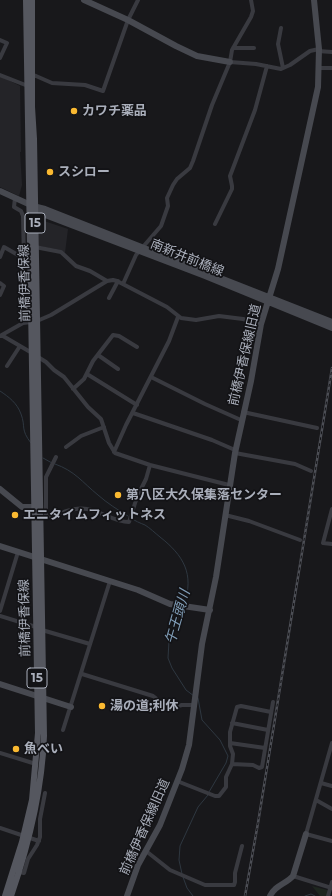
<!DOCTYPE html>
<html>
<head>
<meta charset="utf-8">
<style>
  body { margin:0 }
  canvas { display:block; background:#18181b }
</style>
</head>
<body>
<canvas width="332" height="896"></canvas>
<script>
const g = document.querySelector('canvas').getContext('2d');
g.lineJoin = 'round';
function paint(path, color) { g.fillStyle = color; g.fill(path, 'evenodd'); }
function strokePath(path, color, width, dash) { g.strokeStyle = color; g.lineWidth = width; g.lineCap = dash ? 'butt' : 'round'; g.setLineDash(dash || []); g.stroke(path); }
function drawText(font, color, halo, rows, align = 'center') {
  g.font = font + ' Montserrat,"Noto Sans JP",sans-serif'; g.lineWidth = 3.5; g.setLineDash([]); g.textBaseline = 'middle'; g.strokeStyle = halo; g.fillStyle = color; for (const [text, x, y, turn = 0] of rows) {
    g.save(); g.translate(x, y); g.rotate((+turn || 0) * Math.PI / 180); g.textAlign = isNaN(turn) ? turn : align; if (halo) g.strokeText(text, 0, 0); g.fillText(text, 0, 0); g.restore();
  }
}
paint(new Path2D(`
  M0,76L20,86L21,152H20L22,185L19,196L0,187Z
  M44,221L68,229L65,253L61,250L39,246L38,224Z`), '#242428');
paint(new Path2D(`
  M312,886L327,890L328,891L327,896H320Z`), '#1e261f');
strokePath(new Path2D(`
  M0,391C9,397 17,403 21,414C26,427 20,429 31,443
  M43,458L52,463
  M55,464C75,471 82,482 98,495C107,503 118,510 128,516
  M131,518C135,521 140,523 145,525C150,528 155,533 160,537C183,555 195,574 184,604
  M182,609L169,641L168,658L172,668L186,690L194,696
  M198,698L202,720L220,740L228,756L226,763L209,792
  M182,874L179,860L180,846L198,807L208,795
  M183,877L187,888L193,896
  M305,896L311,894L315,896`), '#2e3740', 1);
strokePath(new Path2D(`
  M281,28L278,44L283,68
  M0,40L7,43L0,58
  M233,48H254
  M318,51L332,52
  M230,62L256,64L281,69L290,65L310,51L319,49
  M319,68H332
  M0,75L28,86
  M32,75L36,76L52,83L85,85L103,91L128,20L138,0
  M15,198L14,207L21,211L23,216L25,305L23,323
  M215,224L232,189V186L230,176L255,110L267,66
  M35,247L61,252L76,266L90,271L107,281
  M0,257L4,247L18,255L24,256
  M0,283L4,286L0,295
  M123,284L136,255L161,226L168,206L167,198L173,185L177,179L190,168L193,161L212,105L230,62L232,50L251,17L253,11L251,0
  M109,298L118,281
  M37,321L51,315L107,281L113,280L117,281L167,307L181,318L196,320L219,316L243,319L261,324
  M0,336H3L32,353
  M0,336L23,323L31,322
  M98,355L118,369
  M38,357L46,362L54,370L64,377L88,407L101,419L109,443L115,453L150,465L229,485
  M7,366L20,346
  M87,374L137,405
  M151,377L205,404L241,420
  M73,389L84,379L93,361L113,335L119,336L137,347
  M243,412L317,428
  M133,413L212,440L235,450
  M66,447L81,436L104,427
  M114,452L126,425L169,341L178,317
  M235,453L295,464L311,471
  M332,509L323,543L332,544
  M225,515L249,521L300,540
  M40,517C56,518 70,506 87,509C101,511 114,522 129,522L137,497L146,479L150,465
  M46,517V477L56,457
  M0,611L18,552
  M0,616L36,627
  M42,630L90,644
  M82,674L153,696L167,707H174L182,705H194
  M232,723L268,730
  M63,730L110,581
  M230,743L265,748
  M332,743L306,834L332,841
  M0,753L36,764
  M232,764L253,765L259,768L262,767L273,702
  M177,781L215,796H219L226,787V777L232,764L233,754L230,746V732L237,707L241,706L271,712
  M321,783L332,786
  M316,800L332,809
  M0,828L39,841
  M146,851L170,870L205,885H234L235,882V873L242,846
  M19,872L24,873L28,859L37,845L40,837V819L45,793
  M293,876L332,888
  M328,896L332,882`), '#393a40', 4);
strokePath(new Path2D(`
  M84,0L128,20L176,46L197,56L230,62
  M0,191L35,207L45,215L205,276L332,328
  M37,207L45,209L332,322
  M0,489L22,507H34
  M0,546L138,590L170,604L210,610
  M0,684L71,707
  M127,896L138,865L160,825L182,769L189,745L202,644L216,577L235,453L251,381L261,324L278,269L318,87L319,49L314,0
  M270,896C275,885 286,884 293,876L306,834`), '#474950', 6);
strokePath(new Path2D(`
  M5,896L22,842L32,800L38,733L26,0
  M11,896C29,844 42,792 44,736L34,139L32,107V0`), '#55575f', 6);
const rail = new Path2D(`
  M245,896L258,823L332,368`);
strokePath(rail, '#4c4e55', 2.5);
strokePath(rail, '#131316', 1, [3]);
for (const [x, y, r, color] of [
  [74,111,4,"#fab931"],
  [50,172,4,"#fab931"],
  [118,495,4,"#fab931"],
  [15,515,4,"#fab931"],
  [102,706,4,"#fab931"],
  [16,749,4,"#fab931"]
]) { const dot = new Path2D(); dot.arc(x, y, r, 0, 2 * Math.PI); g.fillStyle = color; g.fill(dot); strokePath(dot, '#131316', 1.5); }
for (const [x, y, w] of [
  [35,223,20],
  [37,678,20]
]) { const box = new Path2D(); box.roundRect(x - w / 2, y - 10, w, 20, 3); g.fillStyle = '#131316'; g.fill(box); strokePath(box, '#aaafbb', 1); }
drawText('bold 12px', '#aaafbb', null, [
  ["15",35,223],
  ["15",37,678]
]);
drawText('bold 13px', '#aaafbb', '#131316', [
  ["カワチ薬品",82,111],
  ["スシロー",58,172],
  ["第八区大久保集落センター",126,495],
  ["エニタイムフィットネス",23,515],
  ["湯の道;利休",110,706],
  ["魚べい",24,749]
], 'left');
drawText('13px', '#aaafbb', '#131316', [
  ["南新井前橋線",187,258,22],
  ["前橋伊香保線",25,283,-91],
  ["前橋伊香保線旧道",245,355,-77],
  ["前橋伊香保線",25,618,-91],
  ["前橋伊香保線旧道",145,827,-66]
]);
drawText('italic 14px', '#809db7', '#131316', [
  ["午王頭川",178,617,-74]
]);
</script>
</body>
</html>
